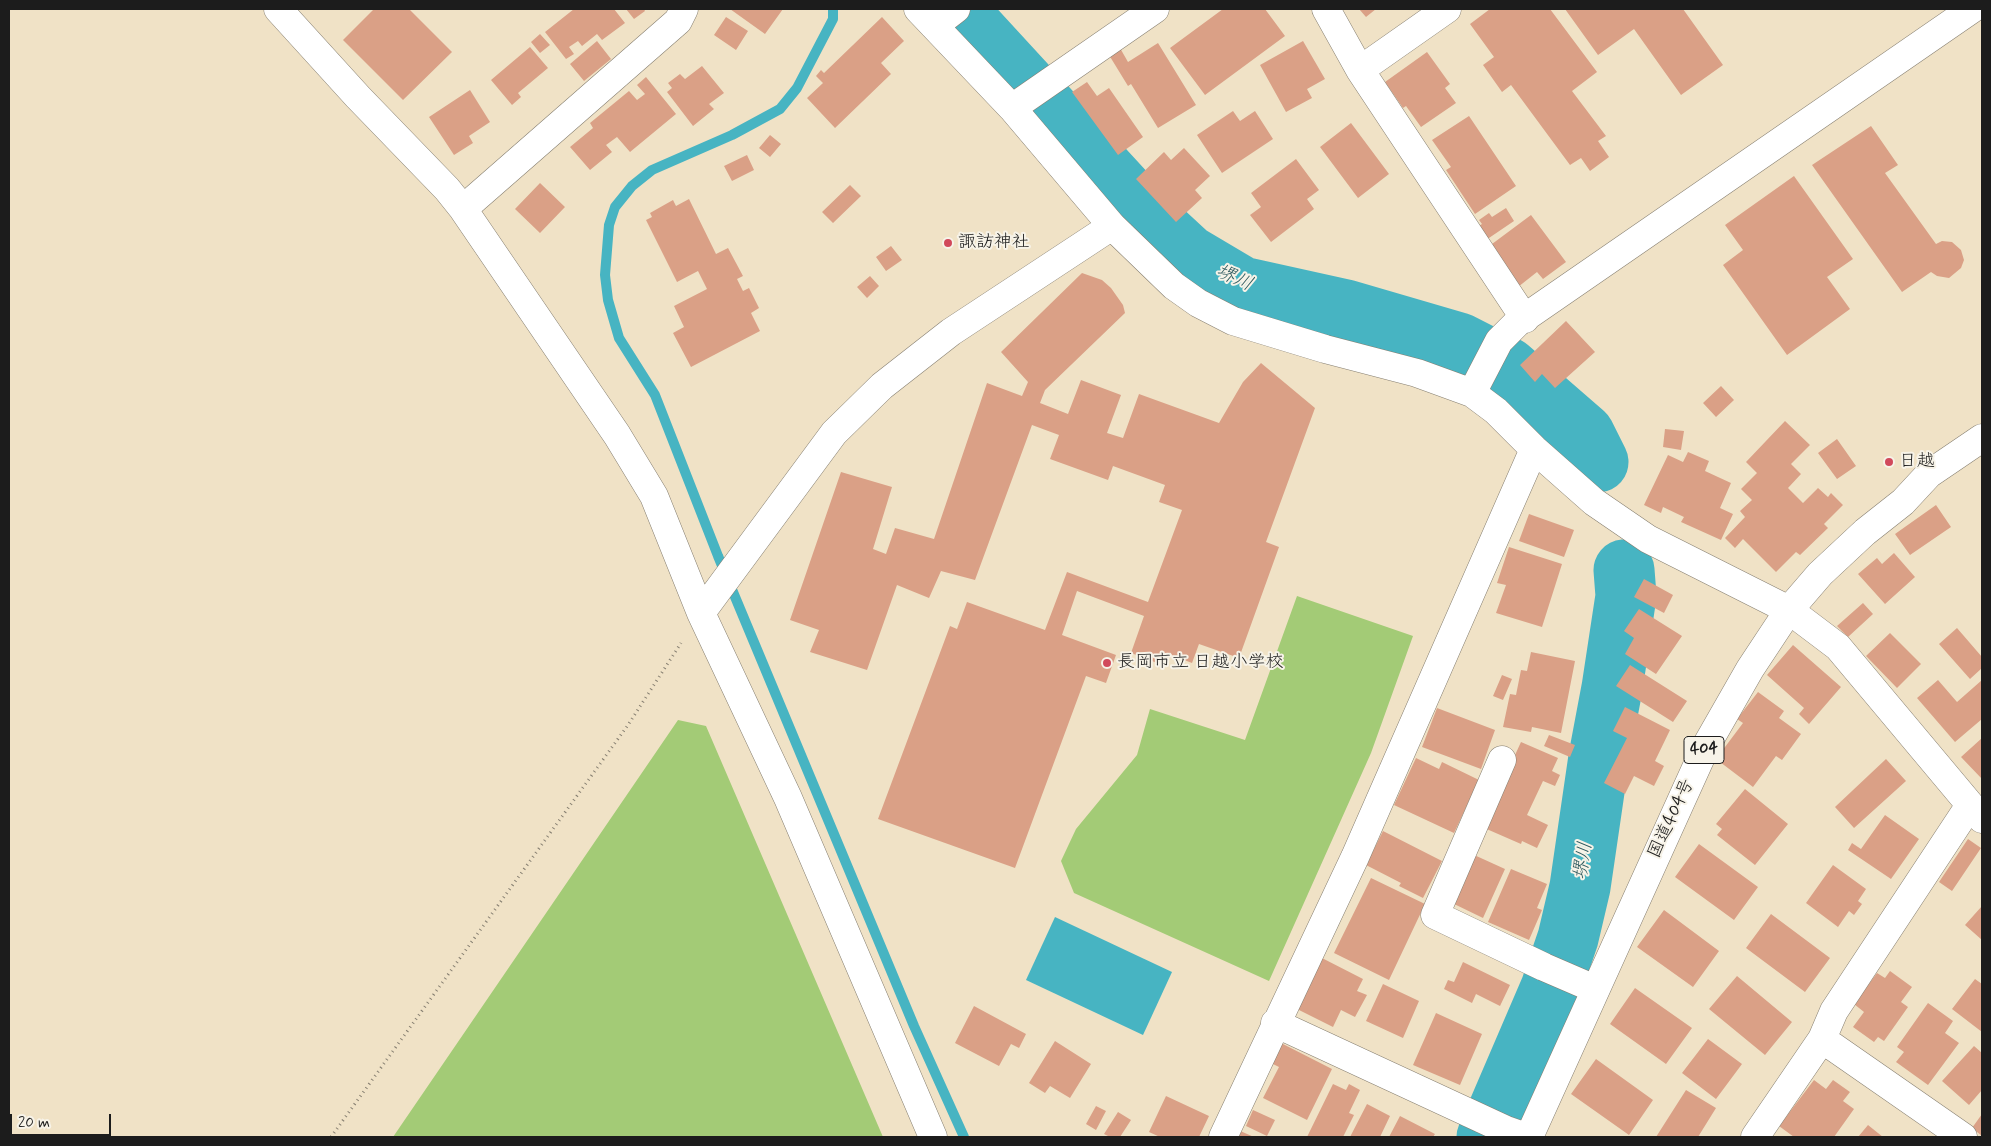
<!DOCTYPE html>
<html>
<head>
<meta charset="utf-8">
<style>
  body { margin:0 }
  #map { position:relative; width:1991px; height:1146px; overflow:hidden; background:#f0e2c6; font-family:Mynerve,sans-serif }
  canvas { display:block }
  .frame { position:absolute; inset:0; border:10px solid #1c1c1c; pointer-events:none }
  .scale { position:absolute; left:10px; top:1114px; width:101px; height:22px; box-sizing:border-box; border:2px solid #1c1c1c; border-top:0; padding-left:6px; font-size:15px; line-height:18px; white-space:nowrap; color:#1c1c1c; -webkit-text-stroke:4px #f7f3e8; paint-order:stroke }
</style>
</head>
<body>
<div id="map">
<canvas width="1991" height="1146"></canvas>
<div class="frame"></div>
<div class="scale">20 m</div>
</div>
<script>
const g = document.querySelector('canvas').getContext('2d');
g.lineJoin = 'round';
function paint(path, color) { g.fillStyle = color; g.fill(path, 'evenodd'); }
function strokePath(path, color, width, dash) { g.strokeStyle = color; g.lineWidth = width; g.lineCap = dash ? 'butt' : 'round'; g.setLineDash(dash || []); g.stroke(path); }
function drawText(font, color, halo, rows, align = 'center') {
  g.font = font + ' Mynerve,"Klee One",sans-serif'; g.lineWidth = 4; g.setLineDash([]); g.textBaseline = 'middle'; g.strokeStyle = halo; g.fillStyle = color; for (const [text, x, y, turn = 0] of rows) {
    g.save(); g.translate(x, y); g.rotate((+turn || 0) * Math.PI / 180); g.textAlign = isNaN(turn) ? turn : align; if (halo) g.strokeText(text, 0, 0); g.fillText(text, 0, 0); g.restore();
  }
}
paint(new Path2D(`
  M1297,596L1413,636L1371,753L1269,981L1074,893L1061,861L1076,829L1137,755L1150,709L1245,740Z
  M678,720L706,726L883,1137H393Z`), '#a3cb76');
paint(new Path2D(`
  M1055,917L1172,972L1143,1035L1026,980Z`), '#47b4c2');
strokePath(new Path2D(`
  M833,9V19L797,88L780,109L732,135L652,170L632,186L615,207L609,225L605,275L608,300L619,338L655,395L718,556L914,1026L964,1137`), '#47b4c2', 10);
strokePath(new Path2D(`
  M956,9L1148,218L1188,255L1242,287L1346,310L1459,343L1508,368L1584,434L1598,462
  M1487,1137L1551,988L1568,938L1580,887L1599,757L1612,688L1626,596L1624,570`), '#47b4c2', 61);
paint(new Path2D(`
  M374,9H409L452,52L403,100L343,40Z
  M574,9H614L625,23L602,40L597,34L582,46L578,41L569,47L574,54L566,59L545,32Z
  M626,9H644L645,11L634,19Z
  M730,9H783L765,34Z
  M1223,9H1265L1285,36L1205,95L1170,48Z
  M1359,9H1376L1366,17Z
  M1490,9H1550L1597,72L1572,91L1606,136L1598,141L1609,157L1590,171L1581,158L1570,165L1511,85L1502,92L1483,65L1494,57L1470,24Z
  M1565,9H1683L1723,65L1681,95L1634,29L1598,55Z
  M726,17L748,31L736,50L714,35Z
  M882,17L904,41L881,63L891,74L835,128L807,98L823,83L816,76L821,70L824,73Z
  M540,34L550,45L540,53L531,42Z
  M597,41L611,59L584,81L570,64Z
  M1303,41L1325,79L1307,89L1312,98L1286,112L1260,65Z
  M1158,43L1196,105L1158,128L1131,84L1128,86L1109,55L1120,48L1128,62Z
  M530,47L548,68L518,93L521,97L512,105L491,80Z
  M1427,52L1450,84L1445,88L1456,103L1421,127L1406,106L1403,108L1385,82Z
  M702,66L724,93L709,104L714,109L693,126L667,92L672,88L668,83L680,74L685,79Z
  M646,77L676,114L630,152L617,137L606,145L612,152L590,170L570,147L593,128L590,123L629,91L637,100L645,94L637,85Z
  M1087,82L1097,96L1109,88L1143,137L1118,155L1072,92Z
  M470,90L490,122L469,136L473,143L454,155L429,117Z
  M1233,111L1240,121L1255,111L1273,139L1222,173L1197,135Z
  M1469,116L1516,186L1475,214L1446,170L1451,167L1432,140Z
  M1351,123L1389,174L1358,198L1320,147Z
  M1871,126L1898,165L1885,173L1936,244L1942,241L1952,242L1961,250L1964,260L1961,268L1949,278L1937,276L1931,272L1902,292L1812,165Z
  M770,135L781,144L770,157L759,148Z
  M1184,148L1210,176L1195,190L1202,198L1176,222L1136,179L1164,152L1171,160Z
  M747,155L754,170L732,181L724,166Z
  M1296,159L1319,190L1307,199L1314,209L1271,242L1250,215L1261,207L1251,193Z
  M1794,176L1853,259L1827,277L1850,309L1787,355L1723,265L1743,250L1725,225Z
  M540,183L565,207L540,233L515,209Z
  M850,185L861,196L833,223L822,212Z
  M689,199L716,254L728,248L743,276L737,279L743,291L749,288L759,308L751,313L760,331L691,367L673,333L684,327L674,306L707,289L698,271L677,282L646,220L652,217L650,213L673,200L676,206Z
  M1506,208L1514,221L1486,240L1477,227L1482,224L1479,220L1489,213L1492,217Z
  M1531,215L1566,262L1543,279L1537,272L1518,287L1488,247Z
  M891,246L902,260L886,271L876,257Z
  M1082,273L1102,280L1111,288L1123,305L1125,313L1045,390L1040,403L1068,414L1081,380L1121,395L1107,433L1123,438L1139,394L1219,423L1243,382L1261,363L1315,408L1266,542L1279,547L1239,658L1199,644L1192,663L1169,654L1165,666L1131,653L1144,616L1077,591L1062,635L1116,655L1106,683L1086,676L1015,868L878,819L950,626L957,629L967,602L1045,630L1067,572L1148,602L1182,510L1159,502L1165,485L1113,466L1108,480L1050,459L1059,435L1032,425L975,580L941,571L929,598L897,585L867,670L810,652L819,630L790,620L841,472L892,487L873,549L886,554L895,528L934,539L987,383L1022,396L1028,382L1001,352Z
  M870,276L879,286L867,298L857,287Z
  M1566,321L1595,352L1555,388L1542,374L1535,382L1520,365Z
  M1721,386L1734,400L1716,417L1703,403Z
  M1785,421L1810,445L1791,464L1801,474L1788,488L1803,503L1818,488L1828,497L1831,493L1843,505L1824,524L1828,528L1800,555L1796,552L1776,572L1743,539L1735,548L1725,538L1745,517L1740,511L1752,500L1741,489L1757,473L1746,462Z
  M1665,429L1684,431L1681,450L1663,447Z
  M1837,439L1856,466L1837,479L1818,453Z
  M1688,452L1709,461L1705,471L1731,483L1720,508L1733,514L1721,540L1681,522L1684,517L1663,507L1661,513L1644,505L1668,455L1683,462Z
  M1936,505L1951,527L1910,555L1895,534Z
  M1529,514L1574,530L1564,557L1519,541Z
  M1509,547L1562,564L1542,627L1496,613L1506,585L1497,583Z
  M1894,553L1915,577L1885,604L1858,574L1877,558L1882,564Z
  M1644,579L1673,595L1664,613L1634,597Z
  M1863,603L1873,614L1848,637L1837,626Z
  M1639,609L1682,636L1656,674L1625,654L1634,638L1624,631Z
  M1957,628L1982,657V668L1970,679L1939,644Z
  M1890,633L1921,664L1897,688L1866,656Z
  M1793,645L1841,687L1809,724L1799,714L1804,708L1767,675Z
  M1531,652L1575,661L1561,733L1532,727L1531,732L1503,727L1510,694L1516,695L1521,670L1527,671Z
  M1630,665L1687,701L1673,722L1616,686Z
  M1502,675L1512,679L1503,700L1493,696Z
  M1938,680L1957,702L1982,680V719L1955,742L1917,698Z
  M1758,692L1784,711L1779,718L1801,734L1782,760L1776,756L1753,787L1716,759L1743,723L1737,719Z
  M1625,707L1670,730L1655,761L1664,766L1654,786L1634,776L1625,794L1604,783L1627,738L1613,731Z
  M1437,708L1495,730L1481,769L1422,747Z
  M1549,735L1575,745L1570,757L1544,746Z
  M1982,738V779L1961,757Z
  M1521,742L1558,758L1552,771L1560,775L1555,786L1543,781L1527,815L1548,825L1537,848L1522,841L1521,844L1482,827Z
  M1416,758L1439,769L1442,762L1479,780L1454,833L1394,805Z
  M1886,759L1906,781L1854,828L1835,807Z
  M1745,789L1788,824L1755,865L1717,835L1722,829L1716,824Z
  M1885,815L1919,839L1891,879L1848,850L1852,843L1861,849Z
  M1383,831L1442,861L1423,898L1399,886L1401,883L1366,865Z
  M1968,839L1981,848L1952,891L1939,882Z
  M1699,844L1758,887L1734,920L1675,877Z
  M1472,854L1505,869L1483,918L1450,902Z
  M1833,865L1866,889L1858,901L1862,904L1854,915L1849,911L1838,927L1806,903Z
  M1511,869L1547,884L1537,908L1542,910L1529,940L1488,922Z
  M1371,878L1425,904L1389,980L1334,953Z
  M1982,906V940L1965,925Z
  M1664,910L1719,951L1693,987L1637,947Z
  M1771,914L1830,958L1805,992L1746,948Z
  M1320,957L1363,979L1357,991L1367,995L1355,1017L1341,1010L1333,1027L1295,1008Z
  M1463,962L1510,985L1500,1006L1476,994L1472,1003L1444,989L1448,980L1454,982Z
  M1890,971L1912,987L1901,1002L1908,1007L1884,1041L1878,1037L1874,1042L1853,1027L1864,1012L1854,1004L1877,973L1885,978Z
  M1737,976L1792,1022L1765,1055L1709,1009Z
  M1975,979L1982,984V1032L1952,1009Z
  M1383,984L1419,1001L1403,1038L1366,1021Z
  M1635,988L1692,1028L1666,1064L1610,1024Z
  M1928,1003L1953,1021L1945,1033L1959,1043L1928,1085L1896,1062L1904,1052L1897,1047Z
  M974,1006L1026,1034L1019,1048L1011,1044L999,1066L955,1043Z
  M1436,1013L1482,1034L1460,1085L1413,1065Z
  M1708,1039L1742,1064L1716,1099L1682,1073Z
  M1055,1041L1091,1064L1070,1098L1050,1086L1045,1093L1029,1083Z
  M1279,1042L1332,1069L1307,1120L1263,1098L1279,1067L1269,1062Z
  M1974,1046L1982,1053V1090L1969,1105L1942,1081Z
  M1596,1059L1653,1100L1629,1135L1571,1094Z
  M1814,1080L1826,1089L1833,1080L1850,1092L1843,1101L1854,1109L1834,1137H1794L1779,1126Z
  M1333,1084L1346,1090L1349,1084L1360,1090L1349,1113L1354,1115L1343,1137H1307Z
  M1686,1090L1716,1108L1698,1137H1656Z
  M1166,1096L1209,1116L1199,1137H1160L1149,1132Z
  M1367,1104L1390,1116L1380,1137H1350Z
  M1096,1106L1106,1111L1096,1130L1086,1124Z
  M1253,1110L1275,1120L1267,1136L1246,1126Z
  M1118,1112L1131,1120L1120,1137H1110L1104,1134Z
  M1982,1114V1136L1972,1128Z
  M1400,1116L1435,1134L1433,1137H1389Z
  M1868,1125L1883,1137H1858Z
  M1238,1130L1254,1137H1235Z`), '#daa086');
const minor = new Path2D(`
  M278,9L358,97L447,189L463,209L617,435L654,496L701,613L788,798L933,1137
  M918,9L1012,108L1112,226L1174,286L1198,303L1233,321L1325,349L1417,373L1472,393L1496,411L1534,449L1594,502L1648,539L1789,610L1838,647L1982,819
  M1326,9L1360,70L1525,319
  M934,26L956,9
  M1360,70L1447,9
  M1012,108L1155,9
  M463,209L678,21L684,9
  M1472,393L1499,341L1517,323L1972,9
  M701,613L834,433L882,386L951,332L1112,226
  M1502,760L1435,915L1544,967L1595,989
  M1275,1023L1506,1130L1526,1137
  M1822,1039L1963,1137
  M1223,1137L1355,857L1534,449
  M1755,1137L1822,1039L1834,1011L1970,805`);
const trunk = new Path2D(`
  M1529,1137L1706,746L1750,669L1789,610L1820,574L1865,532L1903,502L1929,474L1982,438`);
strokePath(minor, '#867f71', 29);
strokePath(trunk, '#867f71', 29);
strokePath(new Path2D(`
  M331,1137L628,725L681,643`), '#867f71', 3, [1, 4]);
strokePath(minor, '#fff', 28);
strokePath(trunk, '#fff', 28);
for (const [x, y, r, color] of [
  [948,243,5,"#d1495b"],
  [1889,462,5,"#d1495b"],
  [1107,663,5,"#d1495b"]
]) { const dot = new Path2D(); dot.arc(x, y, r, 0, 2 * Math.PI); g.fillStyle = color; g.fill(dot); strokePath(dot, '#f7f3e8', 2); }
for (const [x, y, w] of [
  [1704,750,40]
]) { const box = new Path2D(); box.roundRect(x - w / 2, y - 13.5, w, 27, 4); g.fillStyle = '#f7f3e8'; g.fill(box); strokePath(box, '#1c1c1c', 1); }
drawText('bold 16px', '#1c1c1c', null, [
  ["404",1704,750]
]);
drawText('18px', '#1c1c1c', '#f7f3e8', [
  ["諏訪神社",958,243],
  ["日越",1899,462],
  ["長岡市立 日越小学校",1117,663]
], 'left');
drawText('18px', '#1c1c1c', '#f7f3e8', [
  ["国道404号",1672,819,-65]
]);
drawText('italic 19px', '#2d595e', '#f7f3e8', [
  ["堺川",1234,279,25],
  ["堺川",1584,861,-81]
]);
</script>
</body>
</html>
